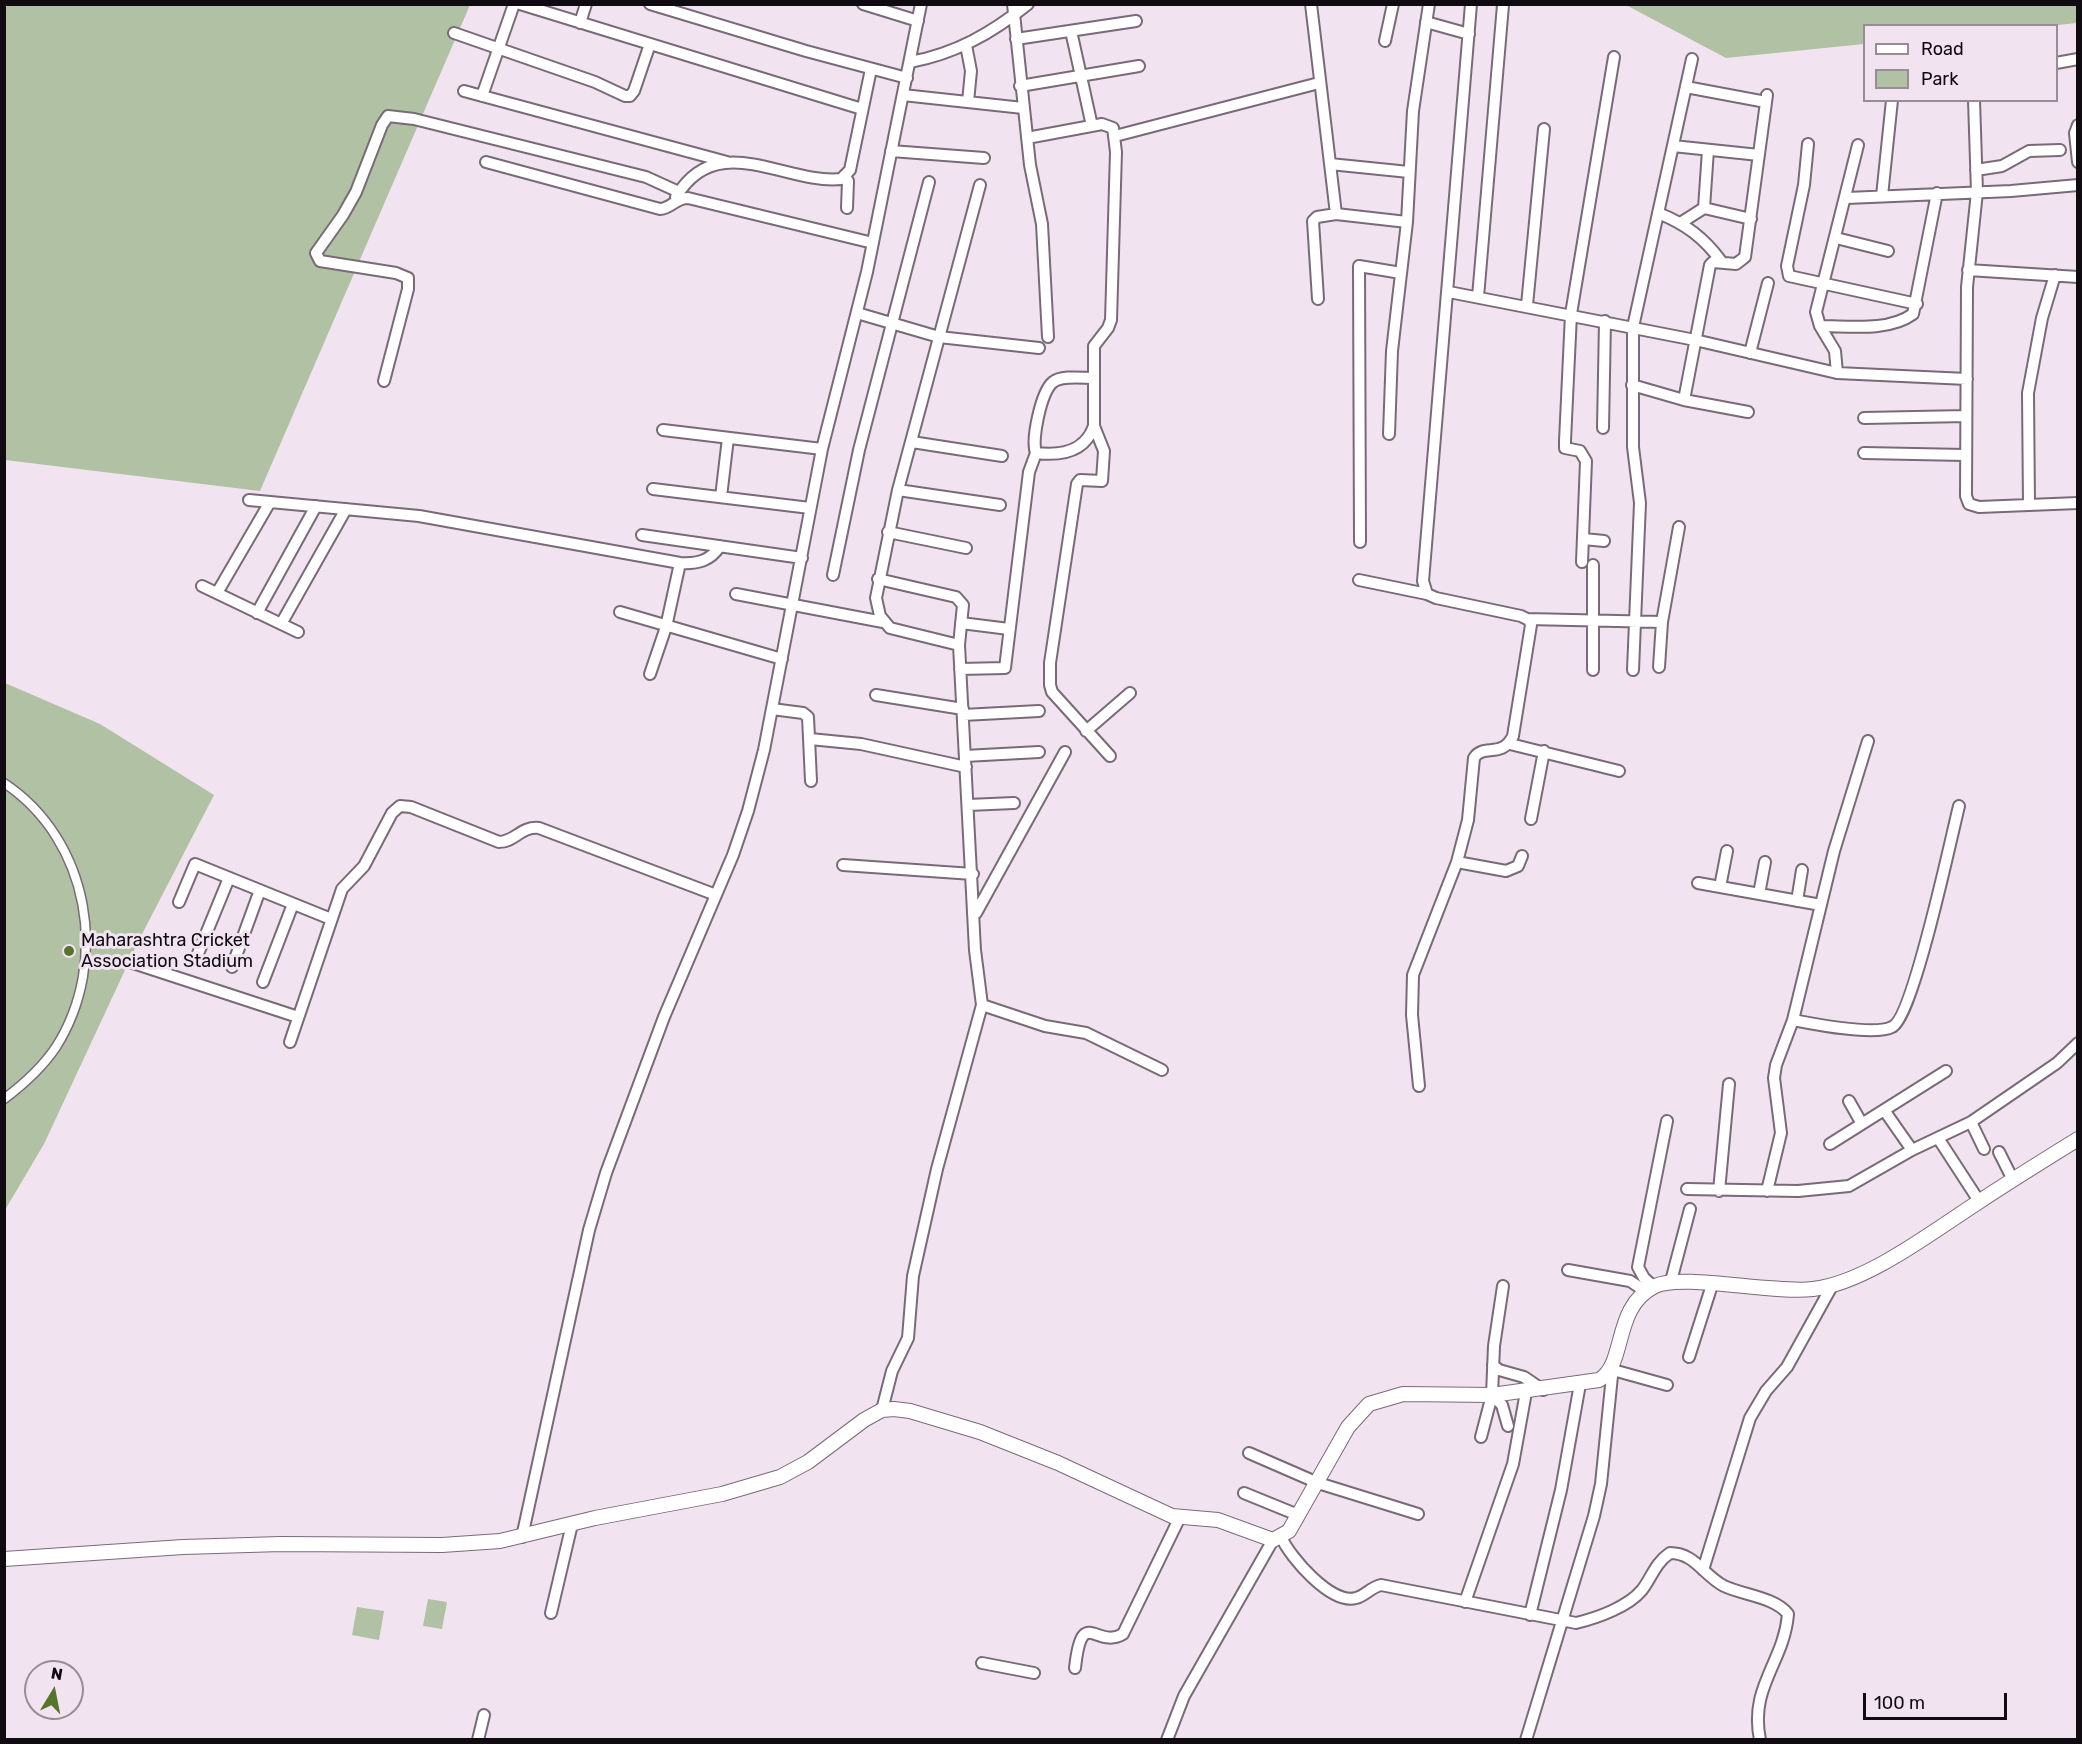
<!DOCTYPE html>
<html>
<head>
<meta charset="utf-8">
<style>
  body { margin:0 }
  #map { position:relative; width:2082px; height:1744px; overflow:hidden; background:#f2e3f0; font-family:Rubik,sans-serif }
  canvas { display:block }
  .frame { position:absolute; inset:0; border:6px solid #100b10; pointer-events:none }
  .legend { position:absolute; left:1863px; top:24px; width:195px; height:78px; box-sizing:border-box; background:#f2e3f0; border:2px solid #988d96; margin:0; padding:8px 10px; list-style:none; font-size:18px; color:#100b10 }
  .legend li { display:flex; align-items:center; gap:12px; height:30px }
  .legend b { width:30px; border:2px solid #988d96 }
  .north { position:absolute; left:24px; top:1660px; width:60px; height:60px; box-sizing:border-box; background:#f2e3f0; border:2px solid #988d96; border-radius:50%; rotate:10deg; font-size:16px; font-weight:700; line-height:24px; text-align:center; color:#100b10 }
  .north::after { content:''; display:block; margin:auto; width:21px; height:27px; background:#55752c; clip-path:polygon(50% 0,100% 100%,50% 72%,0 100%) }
  .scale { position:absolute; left:1863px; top:1693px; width:144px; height:27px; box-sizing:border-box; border:3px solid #100b10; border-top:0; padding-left:8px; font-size:18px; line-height:21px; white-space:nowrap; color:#100b10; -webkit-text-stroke:4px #f2e3f0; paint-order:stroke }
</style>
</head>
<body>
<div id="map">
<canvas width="2082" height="1744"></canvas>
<div class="frame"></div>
<ul class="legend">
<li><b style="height:8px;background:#fff"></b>Road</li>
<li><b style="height:16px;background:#b1c1a3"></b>Park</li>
</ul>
<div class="north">N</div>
<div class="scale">100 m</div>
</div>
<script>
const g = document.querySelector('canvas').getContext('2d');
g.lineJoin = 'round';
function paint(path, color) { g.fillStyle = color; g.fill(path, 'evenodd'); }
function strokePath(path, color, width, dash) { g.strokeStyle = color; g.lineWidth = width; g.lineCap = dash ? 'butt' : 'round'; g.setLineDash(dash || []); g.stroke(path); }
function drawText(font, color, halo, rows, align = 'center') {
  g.font = font + ' Rubik,sans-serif'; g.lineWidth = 6; g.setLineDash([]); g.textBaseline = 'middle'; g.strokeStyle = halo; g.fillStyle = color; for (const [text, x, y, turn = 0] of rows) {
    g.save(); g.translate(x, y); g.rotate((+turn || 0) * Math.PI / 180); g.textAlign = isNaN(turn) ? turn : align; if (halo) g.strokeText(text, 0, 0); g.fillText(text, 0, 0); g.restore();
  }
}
paint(new Path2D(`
  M2077,4V23L2048,26H1864V44L1726,58L1626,5Z
  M5,5H470L260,491L5,460Z
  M5,683L100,724L214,795L139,940L44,1144L5,1210Z
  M428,1599L447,1602L442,1629L423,1626Z
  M357,1607L384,1611L379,1640L352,1635Z`), '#b1c1a3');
const pedestrian = new Path2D(`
  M4,783C90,840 110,962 56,1047C42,1068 24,1084 4,1099`);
const minor = new Path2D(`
  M520,4L862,109
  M650,4L806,51L907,78
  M863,4L918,21
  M1013,4L1030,165L1042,224L1048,337
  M1311,4L1336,214L1407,222
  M1426,22L1469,34
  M580,23L586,4
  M1071,31L1092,126
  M454,33L595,82L625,96H630L634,91L650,44
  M1016,39L1136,21
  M1385,41L1393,4
  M966,45L971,71L968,102
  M910,62C955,54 992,33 1028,4
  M2056,63L2078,59
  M1020,86L1139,66
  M1686,87L1766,102
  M464,91L727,162
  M903,95L1023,108
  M482,96L514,4
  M1974,100L1977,192L1967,287L1966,496L1969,504L1979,507L2078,503
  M2078,125L2075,133L2078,162
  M1115,136L1319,83
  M1808,144L1804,185L1787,266L1789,276L1917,304
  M1673,146L1759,155
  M891,151L984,158
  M486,162L660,209C672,208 675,198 688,198L873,243
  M1330,164L1409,172
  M1976,170L2002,166L2029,151L2060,150
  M845,176L848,181L847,208
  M1882,196L1892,100
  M676,197C717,128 786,185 841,179L850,170L871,69
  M1847,198L2011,191L2078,185
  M1704,208L1708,150
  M1658,213C1686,224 1704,238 1721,261
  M1682,222L1704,208L1751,219
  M1836,238L1888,251
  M1968,270L2078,277
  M1449,292L1695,340L1837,373L1967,379
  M1478,297L1503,5
  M1318,299L1313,221L1317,217L1336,214
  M1527,305L1544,129
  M857,313L939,337L1039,348
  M1820,326C1849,326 1888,332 1913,314L1937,193
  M1750,353L1768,283
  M1837,373L1835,351L1820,326L1816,312L1858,145
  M384,381L408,289V278L396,273L320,261L316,253L343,215L356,192L382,125L388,116L414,119L646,177L679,192
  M1632,385L1684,400L1748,412
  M1684,400L1710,265L1713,262L1736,264L1745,257L1767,95
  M1864,418L1966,416
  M1094,426L1104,451L1102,481L1080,480L1077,484L1050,663V685L1052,692L1110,756
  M1603,428L1605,321
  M663,430L822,449
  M1389,434L1392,351L1407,222L1413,111L1429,4
  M912,442L1002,456
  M1036,453C1031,440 1041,392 1053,382C1062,375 1082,378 1094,378
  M1864,453L1965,455
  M653,489L810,508
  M898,490L1000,505
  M721,497L728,438
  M249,500L419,516L680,563C698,564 710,561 720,546
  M2029,505L2028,393L2042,318L2055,275
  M888,532L966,548
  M642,535L802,558
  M1584,539L1604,541
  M1360,542L1359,266L1401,273
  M1582,562L1586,461L1580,451L1565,448V441L1571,314L1614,57
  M833,575L859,450L929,182
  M878,579L956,597L963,605L959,645L975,950L982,1005L937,1169L913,1276L908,1338L892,1371L882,1410
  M1359,580L1427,594
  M202,586L298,632
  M217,593L270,502
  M736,594L883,622
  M620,612L782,659
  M257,613L316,506
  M1527,619L1662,622L1679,527
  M961,623L1009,629
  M281,624L346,509
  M959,645L890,628L880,616L876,598L898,490L980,185
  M1659,667L1662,622
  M960,669L1005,668L1029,472L1036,453C1061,456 1085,452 1094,426V346L1108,328L1111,320L1116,152L1113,128L1102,124L1027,138
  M1593,670V565
  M1633,670L1640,503L1633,447V327L1692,59
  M650,674L666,627L680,563
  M876,695L963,709
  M772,709L803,713L808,717L811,781
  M963,715L1039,711
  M1086,731L1130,693
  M810,739L861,744L966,767
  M1510,744L1619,771
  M965,756L1039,752
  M968,805L1014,803
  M1531,819L1544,751
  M1457,862L1506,871L1518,866L1522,856
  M843,865L973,874
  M1698,883L1821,905
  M1720,887L1727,851
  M1759,894L1765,862
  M1797,901L1802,870
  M179,902L195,864L331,919
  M976,913L1065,752
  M197,956L229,878
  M130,962L298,1017
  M232,967L260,890
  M263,982L293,904
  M982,1005L1045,1026L1086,1033L1162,1070
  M1793,1020C1814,1024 1874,1036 1892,1027C1913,1018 1951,838 1959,806
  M290,1042L342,889L364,866L392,813L400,806L411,807L499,842C515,842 521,826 539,828L716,895
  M1419,1086L1412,1015L1413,975L1457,862L1468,820L1474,758C1483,743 1502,759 1513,736L1531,625L1529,620L1521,616L1436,598L1427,594L1423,581L1471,4
  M1849,1101L1862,1124
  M1884,1110L1912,1150
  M1971,1122L1984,1149
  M1938,1138L1979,1201
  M1830,1144L1946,1071
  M1999,1152L2013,1180
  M1687,1189L1798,1191L1849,1186L1912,1150L1971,1122L2057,1063L2078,1043
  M1719,1191L1729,1084
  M1767,1191L1781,1133L1774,1078L1776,1065L1793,1020L1834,851L1868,741
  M1568,1270L1630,1281L1645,1291
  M1671,1281L1690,1209
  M1654,1287L1644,1278L1638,1267L1667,1121
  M1689,1357L1712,1285
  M1493,1365L1499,1370L1524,1377L1543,1390
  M1613,1370L1667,1385
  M1492,1395L1502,1405L1508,1426
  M1481,1437L1492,1395L1494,1346L1503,1286
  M1249,1453L1318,1483L1418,1514
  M1244,1493L1298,1515
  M522,1537L589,1230L606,1173L664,1017L733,855L748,811L764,750L822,449L867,272L921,4
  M1281,1537C1290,1557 1331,1605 1356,1598C1365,1596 1371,1587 1381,1585L1576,1623C1597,1618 1628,1607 1642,1590C1652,1577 1655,1563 1670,1553C1695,1553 1703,1575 1724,1586C1743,1595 1775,1597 1788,1614C1784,1663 1749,1686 1760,1740
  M1703,1570L1750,1418L1766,1391L1787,1367L1832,1286
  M1465,1602L1513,1464L1526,1392
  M551,1613L572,1524
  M1530,1615L1561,1490L1580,1384
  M982,1663L1034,1673
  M1075,1668C1082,1604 1096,1650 1123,1634L1180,1517
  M478,1740L484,1715
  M1167,1740L1184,1696L1273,1540
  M1526,1740L1594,1516L1601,1484L1613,1366`);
const tertiary = new Path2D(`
  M4,1559L183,1547L281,1544L442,1545L500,1541L595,1518L722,1494L780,1477L808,1462L864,1420L882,1410L894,1409L910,1411L980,1432L1058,1463L1172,1516L1218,1520L1273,1540L1289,1531L1348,1427L1369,1404L1403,1394L1492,1395L1599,1380C1627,1364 1612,1307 1655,1286C1682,1273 1773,1294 1813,1289C1866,1283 1932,1232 1977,1203C2010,1181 2044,1160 2078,1139`);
strokePath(pedestrian, '#786b77', 11);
strokePath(minor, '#786b77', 14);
strokePath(tertiary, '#786b77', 16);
strokePath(pedestrian, '#fff', 8);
strokePath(minor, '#fff', 10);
strokePath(tertiary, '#fff', 14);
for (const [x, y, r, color] of [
  [69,951,6,"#55752c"]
]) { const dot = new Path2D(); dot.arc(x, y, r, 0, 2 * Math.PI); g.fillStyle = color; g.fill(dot); strokePath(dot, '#f2e3f0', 2); }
drawText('18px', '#100b10', '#f2e3f0', [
  ["Maharashtra Cricket",81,941],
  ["Association Stadium",81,962]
], 'left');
</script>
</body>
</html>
